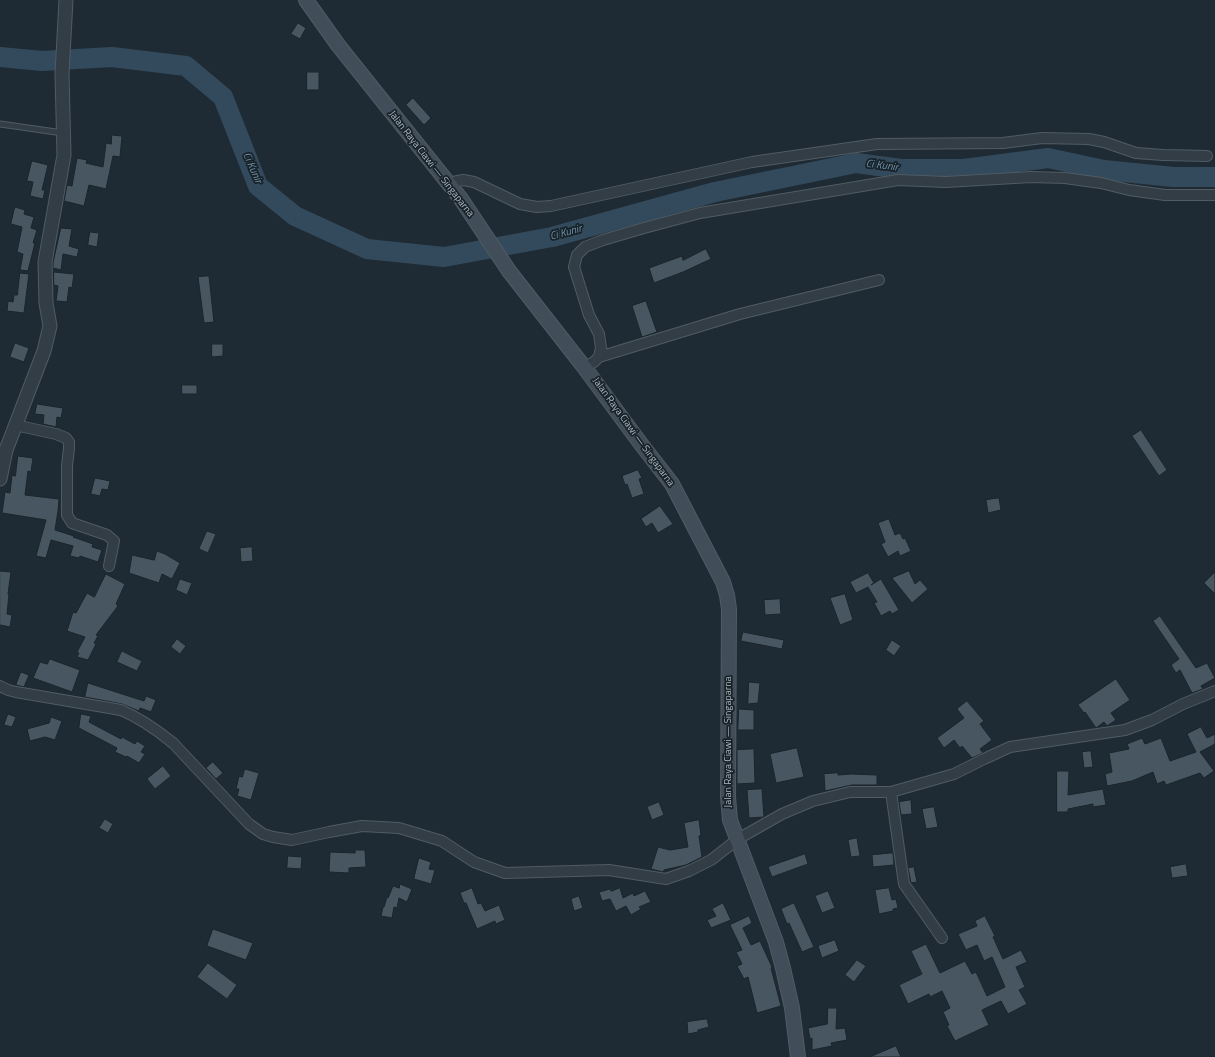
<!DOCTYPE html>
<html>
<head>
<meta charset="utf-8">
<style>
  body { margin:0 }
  canvas { display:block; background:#1f2b34 }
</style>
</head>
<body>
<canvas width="1215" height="1057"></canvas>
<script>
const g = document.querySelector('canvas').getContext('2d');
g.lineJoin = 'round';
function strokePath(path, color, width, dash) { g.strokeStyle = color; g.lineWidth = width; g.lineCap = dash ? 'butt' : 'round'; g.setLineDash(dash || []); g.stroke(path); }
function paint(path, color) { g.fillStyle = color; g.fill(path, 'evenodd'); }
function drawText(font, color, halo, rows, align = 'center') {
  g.font = font + ' "Titillium Web",sans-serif'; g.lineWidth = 3.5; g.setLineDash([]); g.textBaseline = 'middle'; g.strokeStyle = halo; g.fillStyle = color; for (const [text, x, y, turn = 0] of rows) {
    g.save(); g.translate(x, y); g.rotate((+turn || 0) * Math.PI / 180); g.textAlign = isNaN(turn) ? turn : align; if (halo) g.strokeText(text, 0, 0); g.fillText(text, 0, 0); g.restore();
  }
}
strokePath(new Path2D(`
  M0,57L42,61L112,57L186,66L223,97L258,186L295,216L367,249L444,257L552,237L715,192L856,163L901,169H964L1048,158L1104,170L1173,177H1215`), '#334a5c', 20);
const building = new Path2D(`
  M298,23L306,28L300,39L291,34Z
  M307,72H319V90H307Z
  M413,98L431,118L424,125L406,105Z
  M112,135L122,136L120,157L113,156L106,189L89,185L84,206L64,201L67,185L72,186L77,158L87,160L86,163L103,167L106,143L111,144Z
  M32,161L48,165L42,190H45L43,199L30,196L33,182L27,181Z
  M15,207L25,210L24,214L34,217L31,228L37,230L33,243H35L28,271L20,270L23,254L17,252L22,227L11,224Z
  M61,228L72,229L69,246L79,249L77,257L63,254L61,270L53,268V263Z
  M90,232L99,233L97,247L88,245Z
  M706,249L711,259L683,272L654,283L649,268L682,256L683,260Z
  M54,272L74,274L72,288L69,287L67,302L56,301L58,286L54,285Z
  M20,273L29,274L24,313L7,311L8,301L13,302L14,295H17Z
  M209,276L214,322L204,323L198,277Z
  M646,301L657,332L642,337L632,306Z
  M15,343L29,348L24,362L10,357Z
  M212,344H223V356L212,357Z
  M182,385H197V394H182Z
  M37,404L63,408L61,418L57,417L56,427L43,424L44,415L35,414Z
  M1141,430L1167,470L1159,476L1132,436Z
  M18,456L33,458L31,472L28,471L25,495L59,499L58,511L55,530L74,536L73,537L93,544L92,547L102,550L98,562L80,556L79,558L70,556L73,546L51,540L46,558L36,556L46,520L2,513L5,492L10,493L12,475L15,476Z
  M638,470L642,478L639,479L644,494L632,498L627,484L625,485L622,476Z
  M95,478L110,481L108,490L102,489L100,496L91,494Z
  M999,498L1001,510L988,513L986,500Z
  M660,506L673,524L658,533L652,523L646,527L641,519Z
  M889,519L895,535L900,533L903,539L905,538L911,551L900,556L898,551L888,557L881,544L885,542L878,523Z
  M207,531L216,534L208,553L199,549Z
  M252,547L253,561L241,562L240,548Z
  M157,551L165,554L180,563L172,579L162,574L159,583L129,573L132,555L154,560Z
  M0,571L11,572L8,594H9L7,614L12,615L10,627L0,625Z
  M909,571L915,584L920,580L928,589L912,603L892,578Z
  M1215,572V594L1204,583Z
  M868,573L874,583L871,585L881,579L899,610L892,614L890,611L881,616L874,603L877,602L868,587L856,593L850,582Z
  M106,574L125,584L116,604L118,606L96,635L98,636L94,643L96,644L88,660L77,657L79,653L77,652L85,637L67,631L73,612L76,613L87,593L94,597Z
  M180,579L192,583L187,595L176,590Z
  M845,594L853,620L840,625L830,598Z
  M780,599L781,614L765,615L764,600Z
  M1160,616L1196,668L1207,663L1215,678L1201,686L1203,689L1192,693L1180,670L1176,673L1171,665L1179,659L1153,621Z
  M743,632L784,640L782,649L741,641Z
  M177,639L186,646L180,654L171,647Z
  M892,640L901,646L894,656L886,650Z
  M122,651L142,661L137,671L117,662Z
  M50,659L80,670L72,692L33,678L40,662L47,664Z
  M21,672L29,675L24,687L16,685Z
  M1116,679L1130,700L1111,713L1116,720L1107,726L1104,722L1096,728L1085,712L1084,713L1078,705Z
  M749,682L760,683L758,703L748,704Z
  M88,683L144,701L146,696L156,700L151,712L140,708L139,711L122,704L85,697Z
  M967,701L984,721L980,724L992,740L980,749L983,753L972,758L962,746L960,748L954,740L944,748L937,738L964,718L957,709Z
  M739,709L754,710V730H738Z
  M8,714L16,717L12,727L4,725Z
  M81,714L91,716L89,722L121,739L122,737L135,744L137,741L145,746L141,752L145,754L139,763L127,756L126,757L115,752L117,748L79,728Z
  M51,717L62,721L55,740L45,737L30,741L27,729L49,723Z
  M1201,727L1207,738L1215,734V744L1200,752L1214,771L1204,778L1200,773L1166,785L1164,781L1157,784L1153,772L1132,781L1107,786L1105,774L1112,772L1109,753L1129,749L1127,744L1142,738L1145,744L1161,738L1170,761L1196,752L1187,734Z
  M797,748L804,777L776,783L770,754Z
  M754,749L755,783L737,784V750Z
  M1091,751L1093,767L1084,768L1082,752Z
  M213,762L223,773L216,779L206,768Z
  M163,766L171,776L155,789L147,779Z
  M245,769L259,773L251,800L237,796L239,789H236L239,776L242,777Z
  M1057,771H1069L1068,795L1103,789L1106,805L1093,807V804L1068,809V812H1057Z
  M838,773V775L851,774L877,775V785H852L825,791L824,774Z
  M762,789L764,817L749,818L747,790Z
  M911,800L912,814L901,815L899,802Z
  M659,802L664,815L652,820L647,807Z
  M934,807L938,827L926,829L922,809Z
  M105,819L113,824L108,833L99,828Z
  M699,820L701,835L699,836L702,857L686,865L664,870L663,872L651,869L658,847L670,850L688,847L684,823Z
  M857,838L860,856L851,857L848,840Z
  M355,850H365L366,867L349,868V873L329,872L330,852L355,853Z
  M893,853L894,865L873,867L872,855Z
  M805,854L808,864L772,877L768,867Z
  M288,856L302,857L301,869L287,868Z
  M419,858L431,862L429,869L435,870L431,884L414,879Z
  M1186,864L1188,876L1172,878L1170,867Z
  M914,867L917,882L911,883L908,868Z
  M400,884L412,889L407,902L399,898L397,908L394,907L392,918L381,916L383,907H384L387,897L388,898L393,886L399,888Z
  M472,888L478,904L481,903L485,911L499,905L505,920L496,924L495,921L477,929L466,903H464L460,893Z
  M620,888L623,898L633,893L634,896L645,891L651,902L639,907L641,909L631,915L626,906L616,911L610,899L602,901L599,892L610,889L611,891Z
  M889,888L892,900L896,899L898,908L893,909V911L879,914L875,890Z
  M828,891L835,908L822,913L815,896Z
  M579,896L583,908L574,911L571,899Z
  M723,903L731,920L711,928L707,920L716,916L712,909Z
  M794,903L814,947L802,952L789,923L787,924L781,909Z
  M749,916L752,923L743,928L751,945L760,941L772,967L771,968L781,1006L757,1013L748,977L744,979L737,966L742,964L736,952L742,950L730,925Z
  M985,916L995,936L993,937L1003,959L1021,950L1027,962L1016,967L1025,987L1019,990L1027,1004L1008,1014L1001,1001L982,1010L989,1025L955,1041L947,1026L949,1025L943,1012L950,1008L942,991L930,997L929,994L908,1004L899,985L922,974L911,951L926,944L940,973L965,961L972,974L976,972L987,996L1005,987L992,957L984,961L977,945L966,950L958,934L977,926L975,921Z
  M213,929L253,943L246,960L207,946Z
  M835,940L839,951L822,958L818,946Z
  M857,960L866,966L854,982L845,975Z
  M208,963L237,985L227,999L197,977Z
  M828,1008H837L836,1029L845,1028L847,1040L831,1043L832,1046L812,1050V1038L810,1039L808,1028L827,1024Z
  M707,1019L709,1027L698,1030V1032L688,1034L687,1022Z
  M896,1046L901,1057H870Z`);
paint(building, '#475660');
strokePath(building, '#1a242b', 1);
const service = new Path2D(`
  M0,124L63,133`);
const minor = new Path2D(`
  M448,183L463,180L474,182L520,204L537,207L551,206L752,162L877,144L1003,143L1042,138L1089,139L1104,142L1136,153L1163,155L1207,156
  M599,357L740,314L879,280
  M584,367L594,362L599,357L601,348L599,334L589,315L574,267L577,255L585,247L603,240L644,228L700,213L898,180L946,182L1031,177L1065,178L1101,183L1129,190L1165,195H1215
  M15,425L56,434L66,438L69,442V448L67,466V515L72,523L107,535L114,541L109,566
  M0,686L8,690L16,692L121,710C140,718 157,730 173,743L249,824L263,834L273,837L292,840L329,832L362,826L399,828L442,841L474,862L505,873L609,870L666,879L689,871L711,860L738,839L782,814L813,801L850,792H891L954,774L984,759L1010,747L1125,730L1152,720L1183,704L1215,691
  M891,792L904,884L942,938`);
const tertiary = new Path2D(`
  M0,479L6,450L44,351L50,326L46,303L45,262L64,155L62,74L66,0`);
const secondary = new Path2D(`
  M306,0L338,45L461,199L509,271L584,367L641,444L672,484L723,582L727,595L729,609L728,797L730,820L776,942L783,968L792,1008L798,1057`);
strokePath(service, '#505b63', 7);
strokePath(minor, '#505b63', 12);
strokePath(tertiary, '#505b63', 15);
strokePath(secondary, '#505b63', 16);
strokePath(service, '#323d45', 5);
strokePath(minor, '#323d45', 10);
strokePath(tertiary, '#323d45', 13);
strokePath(secondary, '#414d58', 14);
drawText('10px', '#acb8c2', '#182229', [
  ["Jalan Raya Ciawi — Singaparna",431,164,52],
  ["Jalan Raya Ciawi — Singaparna",633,432,54],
  ["Jalan Raya Ciawi — Singaparna",729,742,-90]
]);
drawText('italic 11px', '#6e8ea6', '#182229', [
  ["Ci Kunir",882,166,7],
  ["Ci Kunir",252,168,66],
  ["Ci Kunir",566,233,-15]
]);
</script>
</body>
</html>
